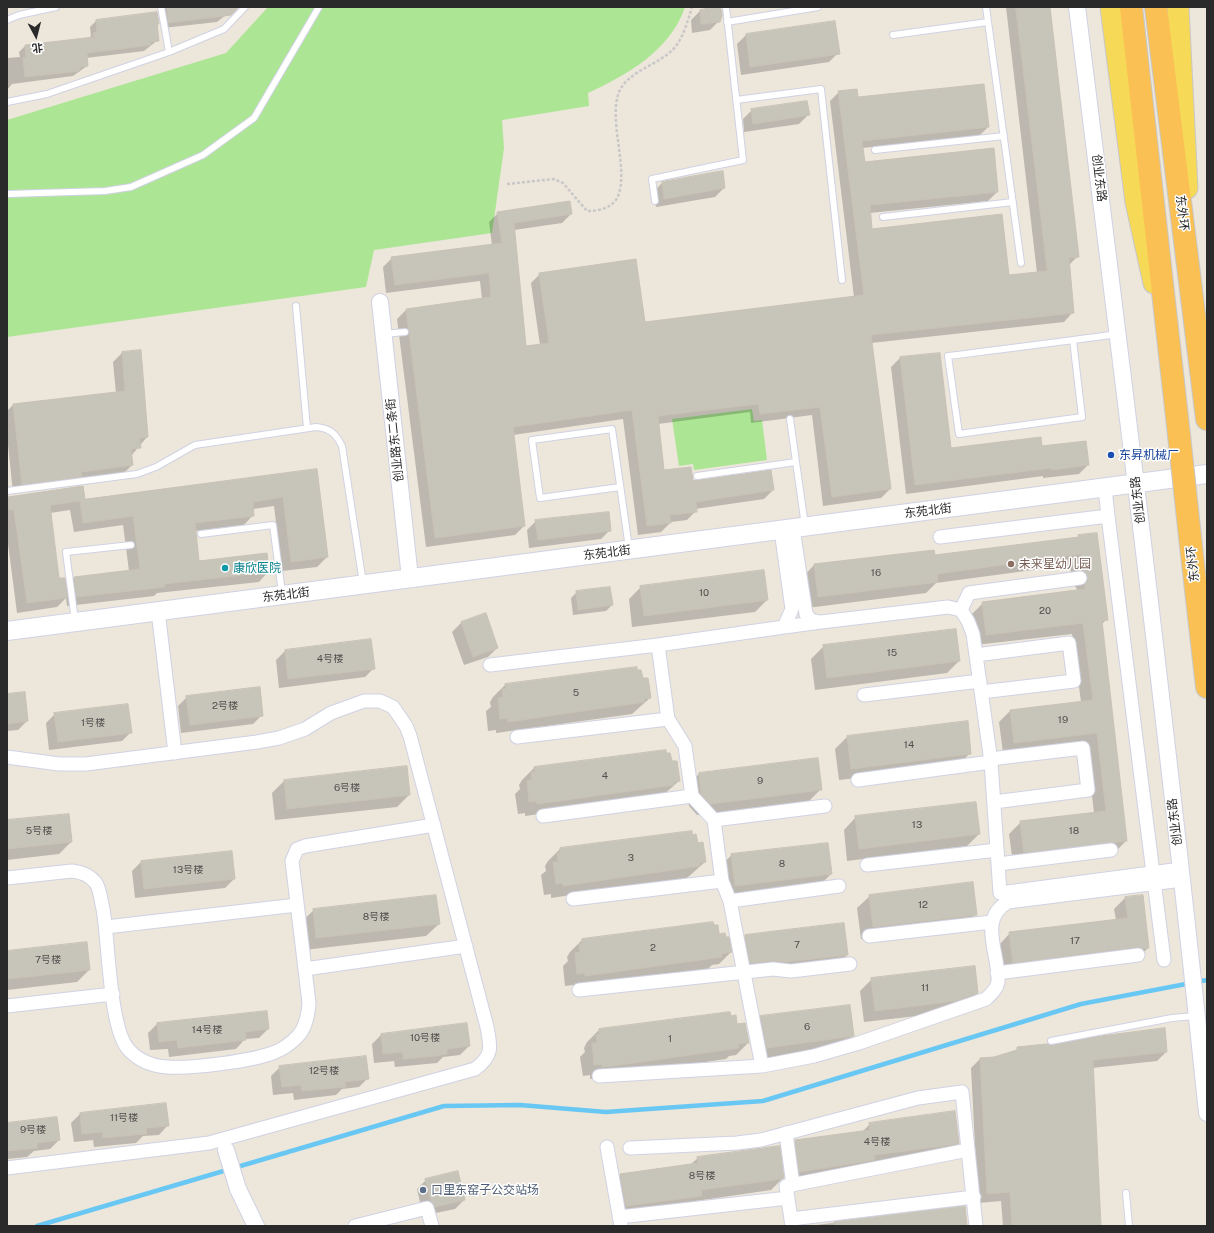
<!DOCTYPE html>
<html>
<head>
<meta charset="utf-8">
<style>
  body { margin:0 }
  #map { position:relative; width:1214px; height:1233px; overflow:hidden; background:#ece6db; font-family:"Public Sans","Noto Sans SC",sans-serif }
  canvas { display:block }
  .frame { position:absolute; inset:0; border:8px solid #2a2a2a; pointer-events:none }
  .north { position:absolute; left:16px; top:16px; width:40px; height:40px; -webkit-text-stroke:3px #fff; paint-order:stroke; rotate:173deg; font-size:11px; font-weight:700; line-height:16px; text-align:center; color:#2a2a2a }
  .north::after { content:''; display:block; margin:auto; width:14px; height:18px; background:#2a2a2a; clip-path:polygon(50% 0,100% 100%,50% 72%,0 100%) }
</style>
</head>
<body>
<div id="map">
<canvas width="1214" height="1233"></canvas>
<div class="frame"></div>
<div class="north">北</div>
</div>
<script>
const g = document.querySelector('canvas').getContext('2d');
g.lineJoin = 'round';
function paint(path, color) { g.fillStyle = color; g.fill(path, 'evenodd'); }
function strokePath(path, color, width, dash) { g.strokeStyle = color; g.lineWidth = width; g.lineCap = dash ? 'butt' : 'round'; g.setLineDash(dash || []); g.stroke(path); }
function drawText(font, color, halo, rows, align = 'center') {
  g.font = font + ' "Public Sans","Noto Sans SC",sans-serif'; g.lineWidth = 3; g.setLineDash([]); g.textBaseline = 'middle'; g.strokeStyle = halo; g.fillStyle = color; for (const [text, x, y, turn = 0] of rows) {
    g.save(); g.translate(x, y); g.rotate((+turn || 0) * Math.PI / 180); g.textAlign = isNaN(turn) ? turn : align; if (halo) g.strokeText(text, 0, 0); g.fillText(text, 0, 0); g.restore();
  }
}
paint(new Path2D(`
  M268,7H685C671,50 627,75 588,93L589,106L502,120L504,148L492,233L374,250L366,287L7,337V120L226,53Z
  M752,409L754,421L762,420L767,460L694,470L693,464L679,466L672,419Z`), '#ace694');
paint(new Path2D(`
  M164,7H230L231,11L217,22L163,28L161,10Z
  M1006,7H1049L1078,256L1069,265L1073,312L1064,322L871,343L890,489L881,498L823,506L812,415L751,423L750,412L658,424L664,471L692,482L773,490L764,499L695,509L696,511L687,520L671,522L661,532L638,535L623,419L513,435L524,526L515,535L426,547L397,319L406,310L482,299L480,281L386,293L383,267L392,258L492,245L489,222L498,213L571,214L562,223L514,230L525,347L540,345L531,283L540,274L644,323L854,297L830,101L839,92L857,98L988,127L979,136L862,148L864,163L997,192L988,201L870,213L871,230L1008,276L1037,273Z
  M700,11L719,21L710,30L692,33L691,20Z
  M157,13L158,40L144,51L86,58L87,66L73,76L12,84L7,90V58L20,57L19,52L25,46L89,38L91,36L90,27L96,21Z
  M834,22L838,53L829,62L741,75L737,44L746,35Z
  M752,110L808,115L799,124L744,132L743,119Z
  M722,173L724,188L715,197L656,207L653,192L662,183Z
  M140,351L147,437L131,456L132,465L123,474L13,493L7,435V411L14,404L116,393L113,362L122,353Z
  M939,354L950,449L1041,447L1088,465L1079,474L1043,478V476L906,494L891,367L900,358Z
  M316,470L327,557L317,567L282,571L274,506L253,509V515L244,525L195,531L198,562L266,555L268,572L259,582L157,593L154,596L67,606L66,598L57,607L17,613L7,536V500L9,498L84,500ZM70,510L74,532L123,525L129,571L74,578L65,587L59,580L50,513Z
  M536,521L610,530L601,539L529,548L527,530Z
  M1079,536L1107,619L1101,625L1126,841L1115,852L1013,863L1009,834L1021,822L1094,813L1086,743L1003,753L999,722L1010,711L1081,702L1072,634L975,645L972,614L983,603L1076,591L1077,589L1072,582L1070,565L936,583L926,593L807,608L803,577L814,565L933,551L934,556L1077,538Z
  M641,587L767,600L755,612L632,627L629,599Z
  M577,592L612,605L606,611L573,615L571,598Z
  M461,623L497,648L488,657L464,665L452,632Z
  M370,641L374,668L365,677L279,688L276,660L285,651Z
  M824,646L959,661L947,673L815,690L811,659Z
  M642,679L650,698L632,714L496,733V730L488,731L486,711L491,707L490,702L493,697L505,685Z
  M7,695L27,721L18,730L7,731Z
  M187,697L262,715L253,724L181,733L178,706Z
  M55,714L131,732L122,741L49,750L46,723Z
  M847,737L970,753L958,766L839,780L835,749Z
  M817,759L821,789L809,801L697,815L689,806L687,786L699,774Z
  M671,763L679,781L661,797L525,816V813L518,814L515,794L520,789L519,785L522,780L534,768Z
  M284,781L409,795L397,807L275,820L272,793Z
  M856,817L979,834L967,846L847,861L844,830Z
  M7,821L71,842L59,854L7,860Z
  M691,836L705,862L687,878L551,898V894L544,895L541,875L546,871L545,866L548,861L560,849Z
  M732,855L831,874L819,886L723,897L719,867Z
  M141,862L234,879L225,888L135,898L132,871Z
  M870,896L976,914L963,927L861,939L857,908Z
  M1125,898L1148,948L1137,959L1002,974L999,945L1010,933L1116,920L1114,909Z
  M314,910L439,924L426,936L304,950L301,922Z
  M713,923L731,952L719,964L712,965L708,969L573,988V985L565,986L563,966L568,961L567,957L570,952L582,940Z
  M745,936L847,955L835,967L738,975L733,948Z
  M7,952L89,970L77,982L7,990Z
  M872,979L977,993L965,1005L943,1013L864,1022L860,991Z
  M761,1017L853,1036L840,1048L755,1060L749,1029Z
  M157,1024L268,1029L259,1038L245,1039L236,1049L169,1057L168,1049L150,1050L148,1033Z
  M466,1024L469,1046L460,1055L443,1057L437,1063L395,1067L394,1061L374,1063L372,1044L381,1035Z
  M736,1025L748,1043L736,1055L729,1056L726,1059L590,1079V1075L583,1076L580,1057L585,1052L584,1048L587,1042L599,1030Z
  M1052,1046L1166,1052L1157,1061L1092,1068L1099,1226H1003L1001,1201L978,1203L971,1068L980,1059L994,1058L1014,1052L1018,1048Z
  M280,1067L368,1078L359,1087L342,1089L336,1095L294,1100L293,1093L273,1095L271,1076Z
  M80,1114L168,1125L159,1135L143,1136L136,1143L94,1147L93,1140L74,1142L71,1123Z
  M7,1124L59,1140L50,1149L34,1151L27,1157L7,1159Z
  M870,1124L958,1143L946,1155L787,1184L783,1153L796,1141L862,1132Z
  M698,1158L783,1178L771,1190L696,1201L689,1208L614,1218L608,1187L620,1175L690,1165Z
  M426,1180L464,1200L455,1209L426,1215L422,1211L417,1189Z
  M964,1207L966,1226H808Z`), '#0003');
strokePath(new Path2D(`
  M37,1226L444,1106L520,1105L606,1112L763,1101L1081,1004L1207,980`), '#69c7f4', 4.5);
const building = new Path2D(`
  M167,7H237V9L231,15L168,23Z
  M717,7L720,8L722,11V16L720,22L701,24L700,10Z
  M1016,7H1050L1079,257L1069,258L1074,313L871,335L891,489L832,497L820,407L760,414L758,404L658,416L664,470L691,467L693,481L771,470L774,490L696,502L697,512L670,515L671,523L647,526L632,410L513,427L525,526L435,538L406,309L491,297L489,273L395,285L391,257L502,243L497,212L570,201L572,214L514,223L526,346L549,343L539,273L636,259L645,322L864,295L838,91L857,89L858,97L984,84L989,127L862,141L865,162L994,148L998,192L870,205L872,229L1002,214L1009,275L1047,271Z
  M157,12L159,24H157L159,41L150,42L151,45L87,53L88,66L80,67V71L25,77L23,58L26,57L25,45L94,37L93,33L97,32L96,20Z
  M835,21L840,54L750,67L746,34Z
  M807,101L810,115L753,124L751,109Z
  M723,171L725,188L664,199L662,182Z
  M141,350L148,437L139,438L141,448L131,449L133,465L81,472L82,477L22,485L13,404L125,391L122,352Z
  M940,353L951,448L1041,437L1042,446L1086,441L1089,465L1052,470L1051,468L915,485L900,357Z
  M317,469L328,557L291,562L283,497L253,502L254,516L195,523L199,561L267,553L269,572L164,584L165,587L76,597L74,577L140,569L133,516L83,523L80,501L50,505L59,578H65L67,598L27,603L14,510H9L8,497L83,486L85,499Z
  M609,512L611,531L538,540L535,520Z
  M1097,533L1108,620L1102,621L1127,841L1024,853L1020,821L1106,811L1097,733L1014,743L1010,710L1093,700L1083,623L986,635L982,602L1085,589V585L1088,577L1083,571L1081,554L937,574L938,582L818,597L814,564L934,550L935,555L1079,537L1078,535Z
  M764,570L768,600L644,616L640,586Z
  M610,587L613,605L578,610L576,591Z
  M486,613L498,648L473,657L461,622Z
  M956,629L960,661L827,678L823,645Z
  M371,639L375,669L288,679L285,650Z
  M637,667V670H641L643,678H648L651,698L644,699L645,702L508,722V718L500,719L498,698L503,697L502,689H506L505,684Z
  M260,687L263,716L190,725L186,696Z
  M25,692L28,721L7,724V694Z
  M128,704L132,733L58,742L54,713Z
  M968,721L971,754L851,769L847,736Z
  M666,750V753H670L672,761H677L680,781L674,782V785L537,804V801L529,802L527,781L532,780L531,772H535L534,767Z
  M818,758L822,790L710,804L701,794L699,773Z
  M407,766L410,795L287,809L284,780Z
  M976,802L980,834L859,849L855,816Z
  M69,814L72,842L7,849V820Z
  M692,831V835L696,834L698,843L703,842L706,862L699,863L700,866L563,886V883L556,884L553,862H558L557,853H560V848Z
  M828,843L832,874L735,886L731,854Z
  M232,851L235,879L144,889L141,861Z
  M973,882L977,915L873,927L869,895Z
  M436,895L440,924L316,938L313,909Z
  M1143,895L1149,948L1143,949L1137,947L1013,963L1009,932L1128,918L1125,897Z
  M713,922L714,925H718L719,934L725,933L726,937H729L732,952L721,954L722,957L585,976V973L577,974L575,953L580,952L579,944H582V939Z
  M844,923L848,955L785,962L772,961L750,963L745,935Z
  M87,942L90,970L7,979V951Z
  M975,966L978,993L956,1001L875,1011L871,978Z
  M850,1005L854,1036L767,1048L760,1016Z
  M267,1011L269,1029L245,1032L246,1040L178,1048L177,1040L159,1042L157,1023Z
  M730,1012L731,1016L736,1015L737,1024L745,1023L749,1043L738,1044L739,1048L620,1065L602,1067V1064L594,1065L592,1043H597L596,1035L599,1034V1029Z
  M467,1023L470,1046L447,1049V1054L434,1056L403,1059V1052L383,1054L381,1034Z
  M1165,1028L1167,1052L1093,1060L1101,1226H1012L1010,1192L987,1194L980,1058L994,1057L1017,1050V1047L1047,1044L1052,1045L1094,1037Z
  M366,1056L369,1079L345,1082L346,1087L332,1088L302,1091L301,1085L282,1087L279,1066Z
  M166,1103L169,1126L146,1128L147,1134L133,1135L103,1138L102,1132L82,1134L80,1113Z
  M955,1111L959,1144L874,1155L875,1160L799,1172L795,1140L870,1130L869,1123Z
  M57,1117L60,1140L37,1143V1148L7,1151V1123Z
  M780,1146L784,1178L782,1179L701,1190L702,1196L626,1206L620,1174L698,1163L697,1157Z
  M458,1171L465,1200L435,1207L431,1201L425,1179Z
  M965,1206L967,1226H834V1222Z`);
paint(building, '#c7c4b9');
strokePath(building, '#c8c2b4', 1);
const service = new Path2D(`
  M161,7L169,52
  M986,7L1021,263
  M7,20L19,15L56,7
  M727,22L818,7
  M893,35L988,22
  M736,100L821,89L842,280
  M7,102L47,94L169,52L224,29L245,7
  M875,150L1004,136
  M7,194L105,191L131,187L203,155L254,118L319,7
  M655,201L652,179L743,160L726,7
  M883,217L1013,202
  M296,306L307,428
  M384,334L405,332
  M1073,340L1082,417L959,434L948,356C1004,349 1061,342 1117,334
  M790,419L805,526
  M697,476L796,462
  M620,487L540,498L532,440L612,429L629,548
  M7,491L137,474L156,467L195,445L316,427C330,428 336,434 342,446L363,583
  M201,534L273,525L282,593
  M75,621L66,552L131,545
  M1051,1041L1172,1018L1195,1016
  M1126,1193L1129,1226`);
const minor = new Path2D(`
  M1105,488L1108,516
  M793,529L806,614L812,621L821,622L948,607L961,610L968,621L973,634L991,762L1000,893L1181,869
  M781,530L792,609L784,627L658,645L668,719L685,746L692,796L714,820L722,881L730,901L762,1066L814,1056L859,1043L986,999C991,994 997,989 998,982C1000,955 977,919 1008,902L1182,880
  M940,537L1108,516L1164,960
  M961,610L969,593L1080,578
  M158,611L175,753
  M784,627L821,622
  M976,655L1069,643L1074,681L981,692
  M490,665L658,645
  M864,695L980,681
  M517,737L668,719
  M7,757L59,764H86L257,742L279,738L305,729L331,713L364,701H380L393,707L406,726L410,736L487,1027C491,1047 493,1056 475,1069L209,1143L7,1168
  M990,759L1083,748L1088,790L994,802
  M858,780L991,762
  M543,816L692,796
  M714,820L825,806
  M998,864L1111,850
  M867,865L997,850
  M7,878L72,871C81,872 90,875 96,883C100,889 101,901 103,909C109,942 109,1029 129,1050C139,1061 153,1066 167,1067C190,1069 254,1061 275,1052C283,1049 291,1043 297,1037C306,1028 308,1015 309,1003L292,861L297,849L305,846L434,825
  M573,899L722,881
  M730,901L839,886
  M106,927L297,905
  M869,936L992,922
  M305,969L466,946
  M997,973L1138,955
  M579,990L773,969L791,971L850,964
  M7,1006L113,994
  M599,1076L762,1066
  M786,1133L793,1185
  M607,1147L621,1226
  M630,1148L737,1143L761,1140L918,1098L962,1092L976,1226
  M619,1217L788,1198
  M791,1219L974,1197
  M355,1226L427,1208L432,1226
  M792,1226L786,1186L968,1150`);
const tertiary = new Path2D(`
  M1077,7C1123,376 1169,744 1207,1113
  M380,302L410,578
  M226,1150L238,1189L256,1226`);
const secondary = new Path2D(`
  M7,631L1207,474`);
const primary = new Path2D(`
  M1111,7L1136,202L1154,283
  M1178,7L1187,188`);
const trunk = new Path2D(`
  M1131,7L1179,435
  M1156,7L1207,419
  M1190,537L1207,687`);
strokePath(service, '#d0d2e3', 8);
strokePath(minor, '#d0d2e3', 15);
strokePath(tertiary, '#d0d2e3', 18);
strokePath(secondary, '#d0d2e3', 20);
strokePath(primary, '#c8c8c8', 23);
strokePath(trunk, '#c8c8c8', 24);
strokePath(new Path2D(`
  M507,184L554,179L563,183L587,211C599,211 613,208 618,196C629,170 608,120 619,92C628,70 661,65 676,46C684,35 688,20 692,7`), '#c8c8c8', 2.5, [3, 2]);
strokePath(service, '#fff', 6);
strokePath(minor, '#fff', 13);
strokePath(tertiary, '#fff', 16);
strokePath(secondary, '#fff', 18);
strokePath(primary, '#f6d956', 21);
strokePath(trunk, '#fac054', 22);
const trunkBridge = new Path2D(`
  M1179,435L1190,537`);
strokePath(trunkBridge, '#c8c8c8', 24, []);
strokePath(trunkBridge, '#fac054', 22);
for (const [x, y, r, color] of [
  [1111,455,4,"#1a4fb4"],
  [1011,564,4,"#8d6e63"],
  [225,568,4,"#0f9aa8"],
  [423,1190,4,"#5c6f8a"]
]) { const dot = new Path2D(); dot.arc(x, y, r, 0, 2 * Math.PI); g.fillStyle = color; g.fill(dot); strokePath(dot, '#fff', 1.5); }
drawText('10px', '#51504e', null, [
  ["16",876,573],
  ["10",704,593],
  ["20",1045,611],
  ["15",892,653],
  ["4号楼",330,659],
  ["5",576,693],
  ["2号楼",225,706],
  ["19",1063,720],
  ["1号楼",93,723],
  ["14",909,745],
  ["4",605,776],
  ["9",760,781],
  ["6号楼",347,788],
  ["13",917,825],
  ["5号楼",39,831],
  ["18",1074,831],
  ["3",631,858],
  ["8",782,864],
  ["13号楼",188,870],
  ["12",923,905],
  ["8号楼",376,917],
  ["17",1075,941],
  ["7",797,945],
  ["2",653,948],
  ["7号楼",48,960],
  ["11",925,988],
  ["6",807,1027],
  ["14号楼",207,1030],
  ["10号楼",425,1038],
  ["1",670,1039],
  ["12号楼",324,1071],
  ["11号楼",124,1118],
  ["9号楼",33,1130],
  ["4号楼",877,1142],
  ["8号楼",702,1176]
]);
drawText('12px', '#2a2a2a', '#fff', [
  ["创业东路",1099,178,83],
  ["东外环",1182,213,83],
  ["创业路东二条街",395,440,-96],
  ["创业东路",1138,500,-97],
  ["东苑北街",928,511,-7],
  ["东苑北街",607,553,-7],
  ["东外环",1193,564,-96],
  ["东苑北街",286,595,-7],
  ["创业东路",1175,822,-97]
]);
drawText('12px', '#164399', '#fff', [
  ["东昇机械厂",1119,455]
], 'left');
drawText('12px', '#785e54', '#fff', [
  ["未来星幼儿园",1019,564]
], 'left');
drawText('12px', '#0d838f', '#fff', [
  ["康欣医院",233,568]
], 'left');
drawText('12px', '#4e5e75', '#fff', [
  ["口里东窑子公交站场",431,1190]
], 'left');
</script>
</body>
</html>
